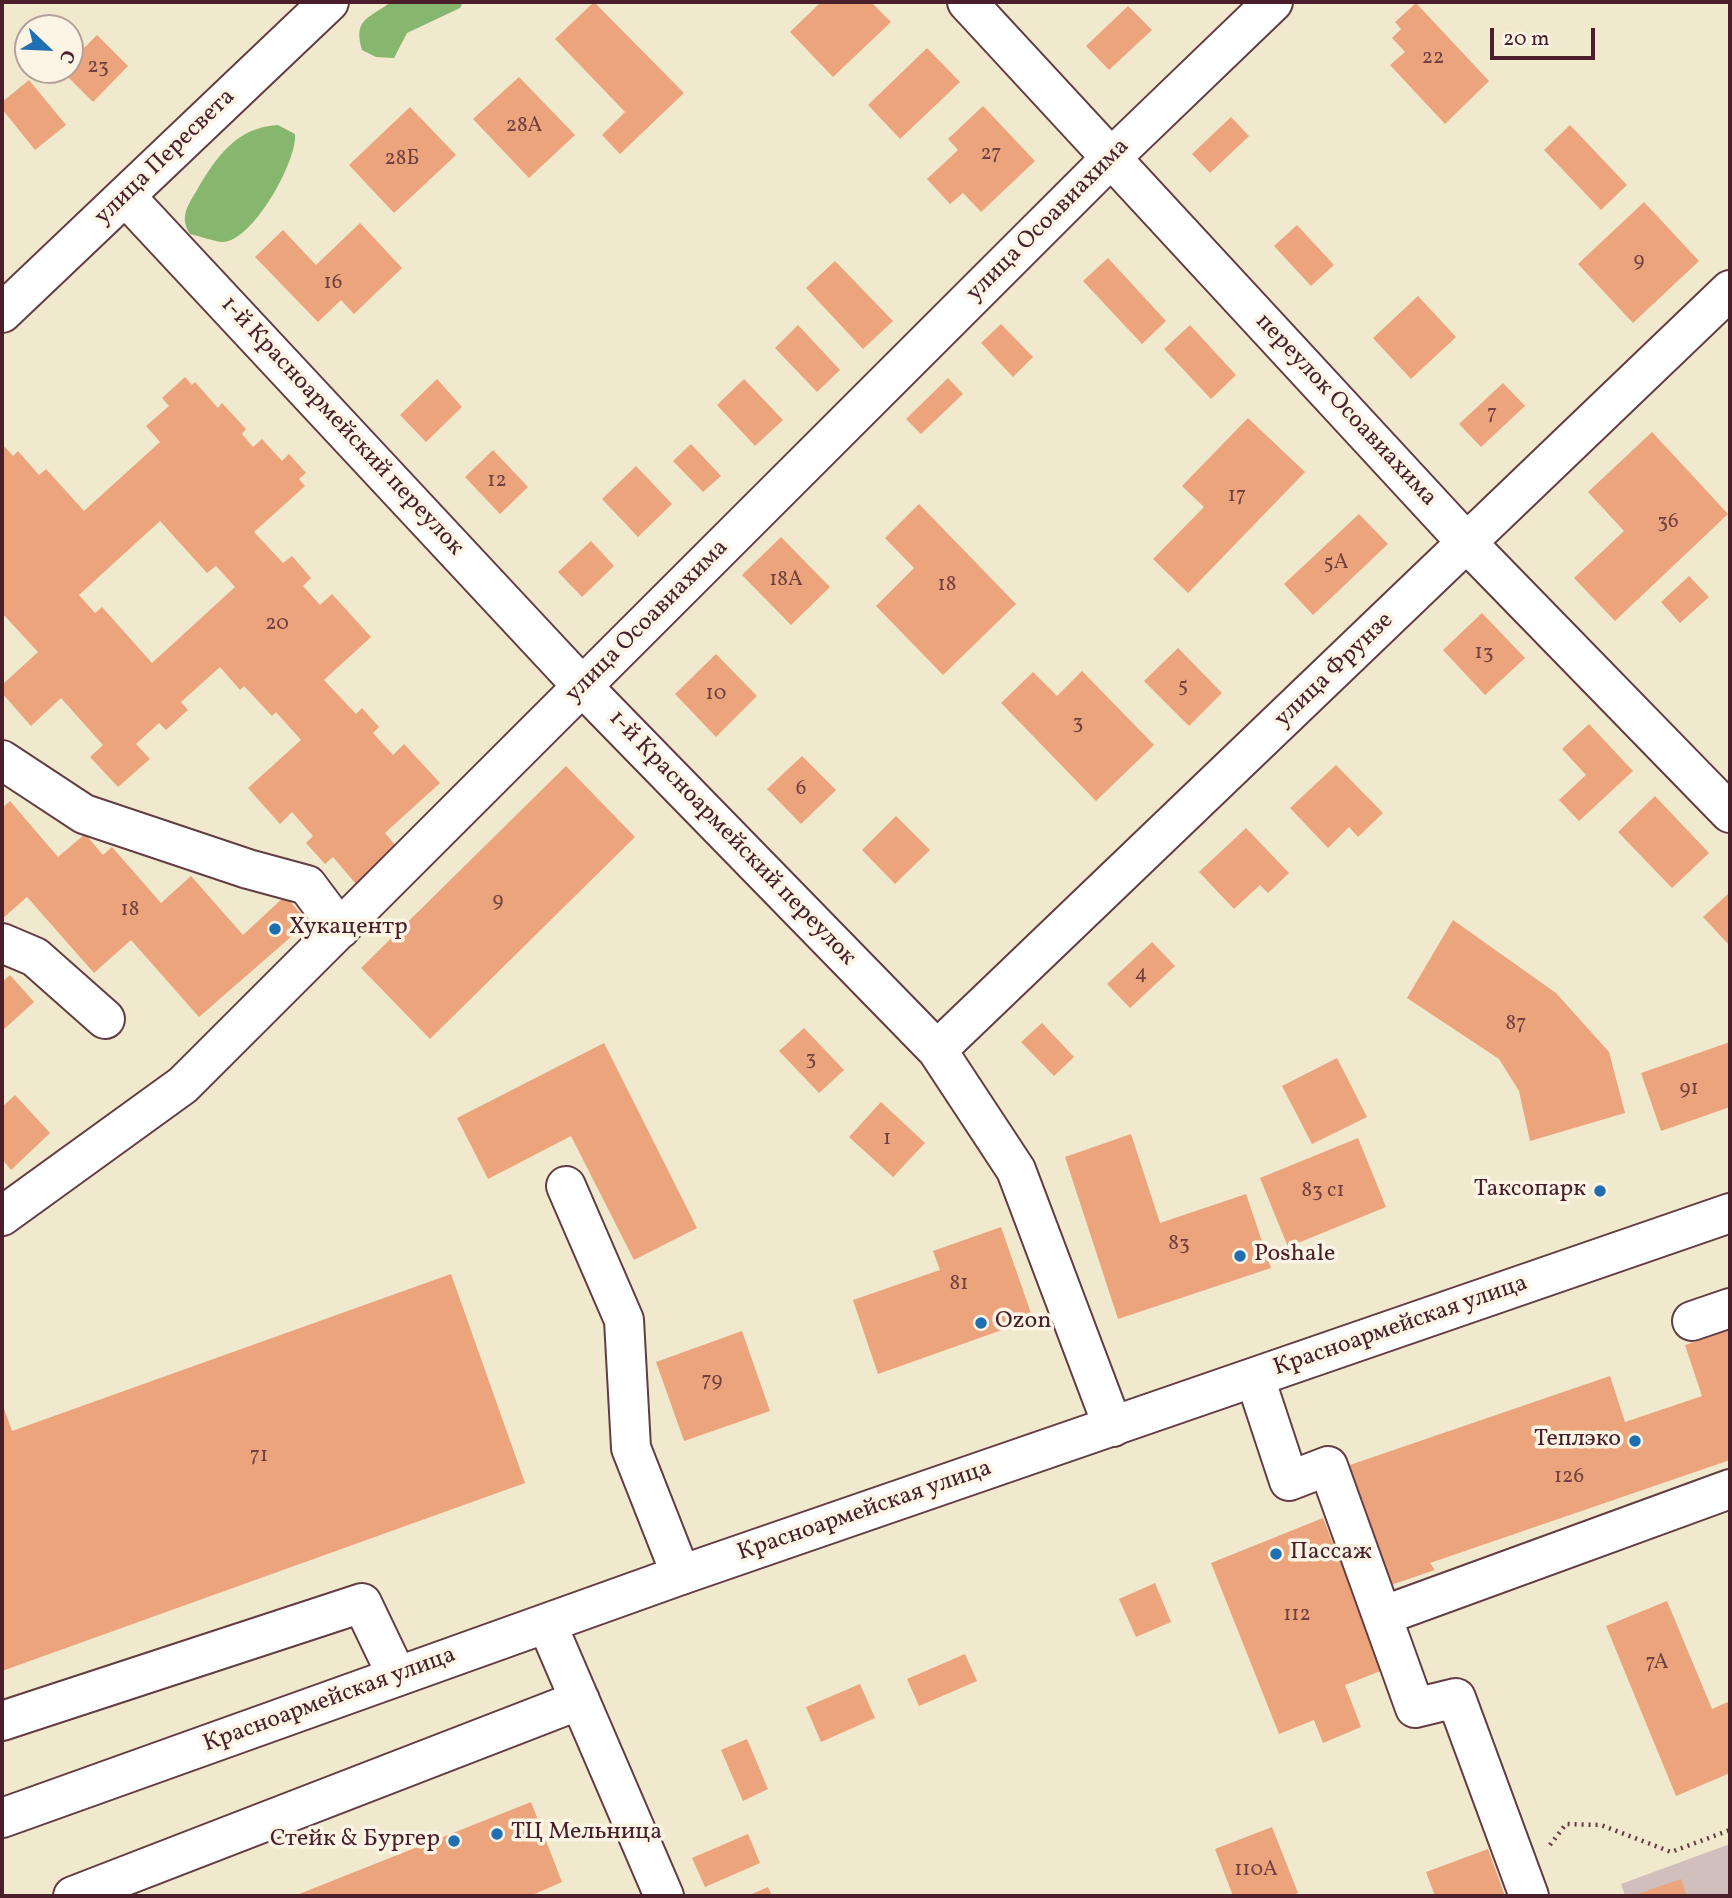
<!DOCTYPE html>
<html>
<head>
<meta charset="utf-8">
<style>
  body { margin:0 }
  #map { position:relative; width:1732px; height:1898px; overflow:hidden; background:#f0e9ce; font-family:Vollkorn,serif }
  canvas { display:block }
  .frame { position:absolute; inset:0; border:4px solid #4a1f2b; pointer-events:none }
  .north { position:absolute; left:14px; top:14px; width:70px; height:70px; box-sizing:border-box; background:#fcf5e5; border:2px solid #b59f9b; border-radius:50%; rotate:113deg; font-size:19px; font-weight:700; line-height:28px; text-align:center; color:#4a1f2b }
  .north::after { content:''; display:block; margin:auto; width:24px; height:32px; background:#1f6fb2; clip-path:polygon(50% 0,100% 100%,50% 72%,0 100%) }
  .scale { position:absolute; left:1490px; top:28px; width:105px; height:32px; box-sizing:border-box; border:4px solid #4a1f2b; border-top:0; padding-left:9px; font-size:21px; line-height:24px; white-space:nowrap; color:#4a1f2b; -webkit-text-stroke:5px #fcf5e5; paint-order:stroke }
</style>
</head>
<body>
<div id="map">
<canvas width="1732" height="1898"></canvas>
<div class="frame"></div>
<div class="north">С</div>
<div class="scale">20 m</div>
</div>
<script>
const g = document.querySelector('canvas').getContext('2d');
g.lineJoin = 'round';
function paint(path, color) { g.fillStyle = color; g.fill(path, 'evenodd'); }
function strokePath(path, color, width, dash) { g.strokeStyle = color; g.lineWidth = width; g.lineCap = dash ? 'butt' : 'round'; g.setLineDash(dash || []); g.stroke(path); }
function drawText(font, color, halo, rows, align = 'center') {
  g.font = font + ' Vollkorn,serif'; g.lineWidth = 7; g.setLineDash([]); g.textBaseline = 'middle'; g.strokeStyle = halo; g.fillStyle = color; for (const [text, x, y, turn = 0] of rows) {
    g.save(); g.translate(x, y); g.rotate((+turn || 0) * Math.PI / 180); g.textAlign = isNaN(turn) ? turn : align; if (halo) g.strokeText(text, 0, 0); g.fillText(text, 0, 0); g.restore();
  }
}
paint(new Path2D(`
  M1730,1844V1896H1625L1621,1884Z`), '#d1bfbd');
paint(new Path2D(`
  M391,2H463L460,8L407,33L394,58L376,57L362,50C353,19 368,19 391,2Z
  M278,125L295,134C298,160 252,243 222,242C212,241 200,236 190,234C179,217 188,205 197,190C216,157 237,127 278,125Z`), '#87b66e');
paint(new Path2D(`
  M594,2L684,93L620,154L602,135L625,112L555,39Z
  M821,2H871L891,22L833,77L790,32Z
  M1416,3L1489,81L1445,124L1390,65L1405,52L1392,38L1401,29L1395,22Z
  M1128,6L1152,30L1109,70L1086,46Z
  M97,35L128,66L93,102L61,70H70V62Z
  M927,48L960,82L900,139L868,105Z
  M519,77L575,135L529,178L473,119Z
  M29,80L66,125L35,150L2,109V102Z
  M983,106L1035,161L981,212L963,193L950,204L927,179L958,150L948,139Z
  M410,107L456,155L394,213L349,165Z
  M1231,117L1249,136L1210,173L1192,154Z
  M1570,125L1627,185L1601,210L1544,150Z
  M1644,202L1699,261L1633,323L1578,264Z
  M360,223L402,268L354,314L341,300L318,322L255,257L283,230L316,265Z
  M1297,225L1334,265L1311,286L1274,246Z
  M1108,258L1166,321L1142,344L1083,281Z
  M835,261L893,321L863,349L806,288Z
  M1418,296L1456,337L1411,379L1373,338Z
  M1001,324L1033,357L1013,377L981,343Z
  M798,325L840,370L817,392L775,348Z
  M1190,325L1236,375L1211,399L1164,349Z
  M185,377L192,385L195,382L218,408L222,403L246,429L242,434L253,447L262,439L282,461L289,454L306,473L299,479L305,486L254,532L283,563L292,556L311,578L303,586L320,605L332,594L371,637L324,680L356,714L362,708L379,727L373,733L393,755L404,744L440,783L385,833L397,847L356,884L333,857L325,864L306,843L313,836L292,812L280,824L248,788L301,740L276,712L272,716L244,686L240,690L220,667L181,702L188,710L166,730L159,723L136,744L150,759L118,787L90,757L103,745L61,698L31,726L2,693V685L38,652L2,613V444L13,456L18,451L39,475L46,469L84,511L160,442L146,426L169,406L162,398ZM160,521L207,573L216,566L235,587L152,663L102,607L95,613L79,595Z
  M948,378L963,394L921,434L906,419Z
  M437,379L462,407L426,442L400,415Z
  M744,379L783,420L755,446L717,405Z
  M1503,383L1525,406L1481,447L1459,424Z
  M1248,418L1305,472L1188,593L1153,559L1204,507L1182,486Z
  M1652,432L1728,514L1615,621L1574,578L1624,531L1588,492Z
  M691,444L721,476L703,492L673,461Z
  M493,450L528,487L500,514L465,477Z
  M636,466L672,504L638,537L602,499Z
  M919,504L1016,604L943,675L876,606L914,568L885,538Z
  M1359,514L1388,544L1313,615L1284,584Z
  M781,537L830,587L791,625L742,575Z
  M591,541L614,566L582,597L558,572Z
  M1689,576L1709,597L1680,623L1661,602Z
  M1482,613L1525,658L1485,695L1443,650Z
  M1178,648L1222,693L1189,726L1144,681Z
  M716,654L757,696L716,737L675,694Z
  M1082,671L1154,745L1096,801L1001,703L1033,672L1057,696Z
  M1589,724L1633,771L1579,821L1559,800L1586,775L1562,749Z
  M802,756L836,790L801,824L767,789Z
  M1336,765L1383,813L1358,837L1349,827L1328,848L1290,808Z
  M566,766L635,837L430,1039L361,968Z
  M1655,796L1709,853L1672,888L1618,832Z
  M10,801L58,857L85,834L103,855L112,847L161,903L191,876L243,935L285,896L308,922L199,1017L131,940L94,973L27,897L2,919V808Z
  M896,816L930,850L895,884L862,850Z
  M1246,828L1289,873L1268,893L1260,885L1234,909L1199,872Z
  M1730,892V946L1703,917Z
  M1453,920L1556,993L1609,1052L1625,1113L1530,1141L1519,1091L1499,1059L1407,998Z
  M1152,942L1175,966L1130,1008L1107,984Z
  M10,975L34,1002L2,1031V982Z
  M1042,1023L1074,1057L1054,1076L1021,1042Z
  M804,1028L844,1070L819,1093L779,1051Z
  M1730,1042V1107L1661,1131L1641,1073Z
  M604,1043L697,1228L634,1260L571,1136L488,1179L457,1118Z
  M1337,1058L1367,1117L1312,1144L1282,1086Z
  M15,1095L50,1133L11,1170L2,1159V1107Z
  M881,1102L925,1143L893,1177L849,1137Z
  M1131,1134L1160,1223L1246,1194L1271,1268L1118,1319L1065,1157Z
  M1358,1138L1386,1207L1288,1247L1260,1178Z
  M1001,1227L1033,1319L878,1374L853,1300L940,1270L933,1251Z
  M451,1274L525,1483L2,1671V1403L12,1431Z
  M1730,1330V1460L1430,1563L1435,1570L1382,1588L1341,1468L1610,1376L1625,1422L1702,1396L1685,1345Z
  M742,1331L770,1411L684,1441L656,1362Z
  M1323,1518L1383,1670L1345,1685L1361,1727L1323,1743L1314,1720L1279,1734L1211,1563Z
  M1155,1583L1171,1622L1136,1637L1119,1599Z
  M1667,1601L1712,1709L1730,1701V1773L1676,1796L1606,1626Z
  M965,1654L977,1681L919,1706L907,1679Z
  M860,1684L875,1718L821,1742L806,1707Z
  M747,1739L768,1789L743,1801L721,1750Z
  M531,1802L562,1882L530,1896H294Z
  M1272,1827L1298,1893L1290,1896H1233L1215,1849Z
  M748,1834L760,1863L705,1887L692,1858Z
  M1488,1849L1505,1896H1435L1426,1872Z
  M1681,1879L1687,1896H1639L1638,1894Z
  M768,1887L772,1896H747Z`), '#eca47d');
const minor = new Path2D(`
  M967,2L1468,544L1730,813
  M126,197L583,687L937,1050L1016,1170L1113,1427
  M2,760L84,814L248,869L307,885L340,929
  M2,943L35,957L105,1019
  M937,1050L1730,290
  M566,1186L624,1320L631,1448L681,1575
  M2,1216L183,1085L1112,157L1273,2
  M1692,1321L1730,1308
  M1255,1378L1289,1481L1328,1466L1415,1708L1456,1698L1529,1896
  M1382,1616L1730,1489
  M547,1624L664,1896
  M2,1721L362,1603L397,1676
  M73,1896L580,1700`);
const major = new Path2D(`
  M2,313L329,2
  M2,1818L681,1575L1730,1213`);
strokePath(minor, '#633d43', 42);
strokePath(major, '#633d43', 42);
strokePath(new Path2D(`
  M1550,1845L1566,1824L1601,1825L1671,1852L1730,1830`), '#633d43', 4.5, [2, 5]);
strokePath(minor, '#fff', 38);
strokePath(major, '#fff', 38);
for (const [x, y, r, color] of [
  [275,929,7,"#1f6fb2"],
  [1600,1191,7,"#1f6fb2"],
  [1240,1256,7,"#1f6fb2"],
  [981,1323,7,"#1f6fb2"],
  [1635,1441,7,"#1f6fb2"],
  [1276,1554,7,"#1f6fb2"],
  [497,1834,7,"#1f6fb2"],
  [454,1841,7,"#1f6fb2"]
]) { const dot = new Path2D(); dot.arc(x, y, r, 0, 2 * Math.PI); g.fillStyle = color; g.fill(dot); strokePath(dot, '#fcf5e5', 2.5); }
drawText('21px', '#724040', null, [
  ["22",1433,59],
  ["23",98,68],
  ["28А",524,127],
  ["27",991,155],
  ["28Б",402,160],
  ["9",1639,262],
  ["16",333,284],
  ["7",1492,415],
  ["12",497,482],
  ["17",1237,497],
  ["36",1668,523],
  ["5А",1336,564],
  ["18А",786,581],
  ["18",947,586],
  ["20",277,625],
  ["13",1484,654],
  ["5",1183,687],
  ["10",716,695],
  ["3",1078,724],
  ["6",801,790],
  ["9",498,902],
  ["18",130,911],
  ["4",1141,975],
  ["87",1516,1025],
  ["3",811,1060],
  ["91",1689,1090],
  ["1",887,1140],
  ["83 с1",1323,1192],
  ["83",1179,1245],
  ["81",959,1285],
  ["79",712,1382],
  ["71",259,1457],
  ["126",1569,1478],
  ["112",1297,1616],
  ["7А",1657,1664],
  ["110А",1256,1871]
]);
drawText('24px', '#4a1f2b', '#fcf5e5', [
  ["улица Пересвета",166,158,-44],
  ["улица Осоавиахима",1049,221,-45],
  ["переулок Осоавиахима",1345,411,47],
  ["1-й Красноармейский переулок",341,427,47],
  ["улица Осоавиахима",648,622,-45],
  ["улица Фрунзе",1335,671,-44],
  ["1-й Красноармейский переулок",731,839,46],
  ["Красноармейская улица",1401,1327,-19],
  ["Красноармейская улица",865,1512,-19],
  ["Красноармейская улица",330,1701,-20]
]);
drawText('24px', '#4a1f2b', '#fcf5e5', [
  ["Хукацентр",289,929],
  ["Таксопарк",1586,1191,"right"],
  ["Poshale",1254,1256],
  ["Ozon",995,1323],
  ["Теплэко",1621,1441,"right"],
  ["Пассаж",1290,1554],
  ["ТЦ Мельница",511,1834],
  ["Стейк & Бургер",440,1841,"right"]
], 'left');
</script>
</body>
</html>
